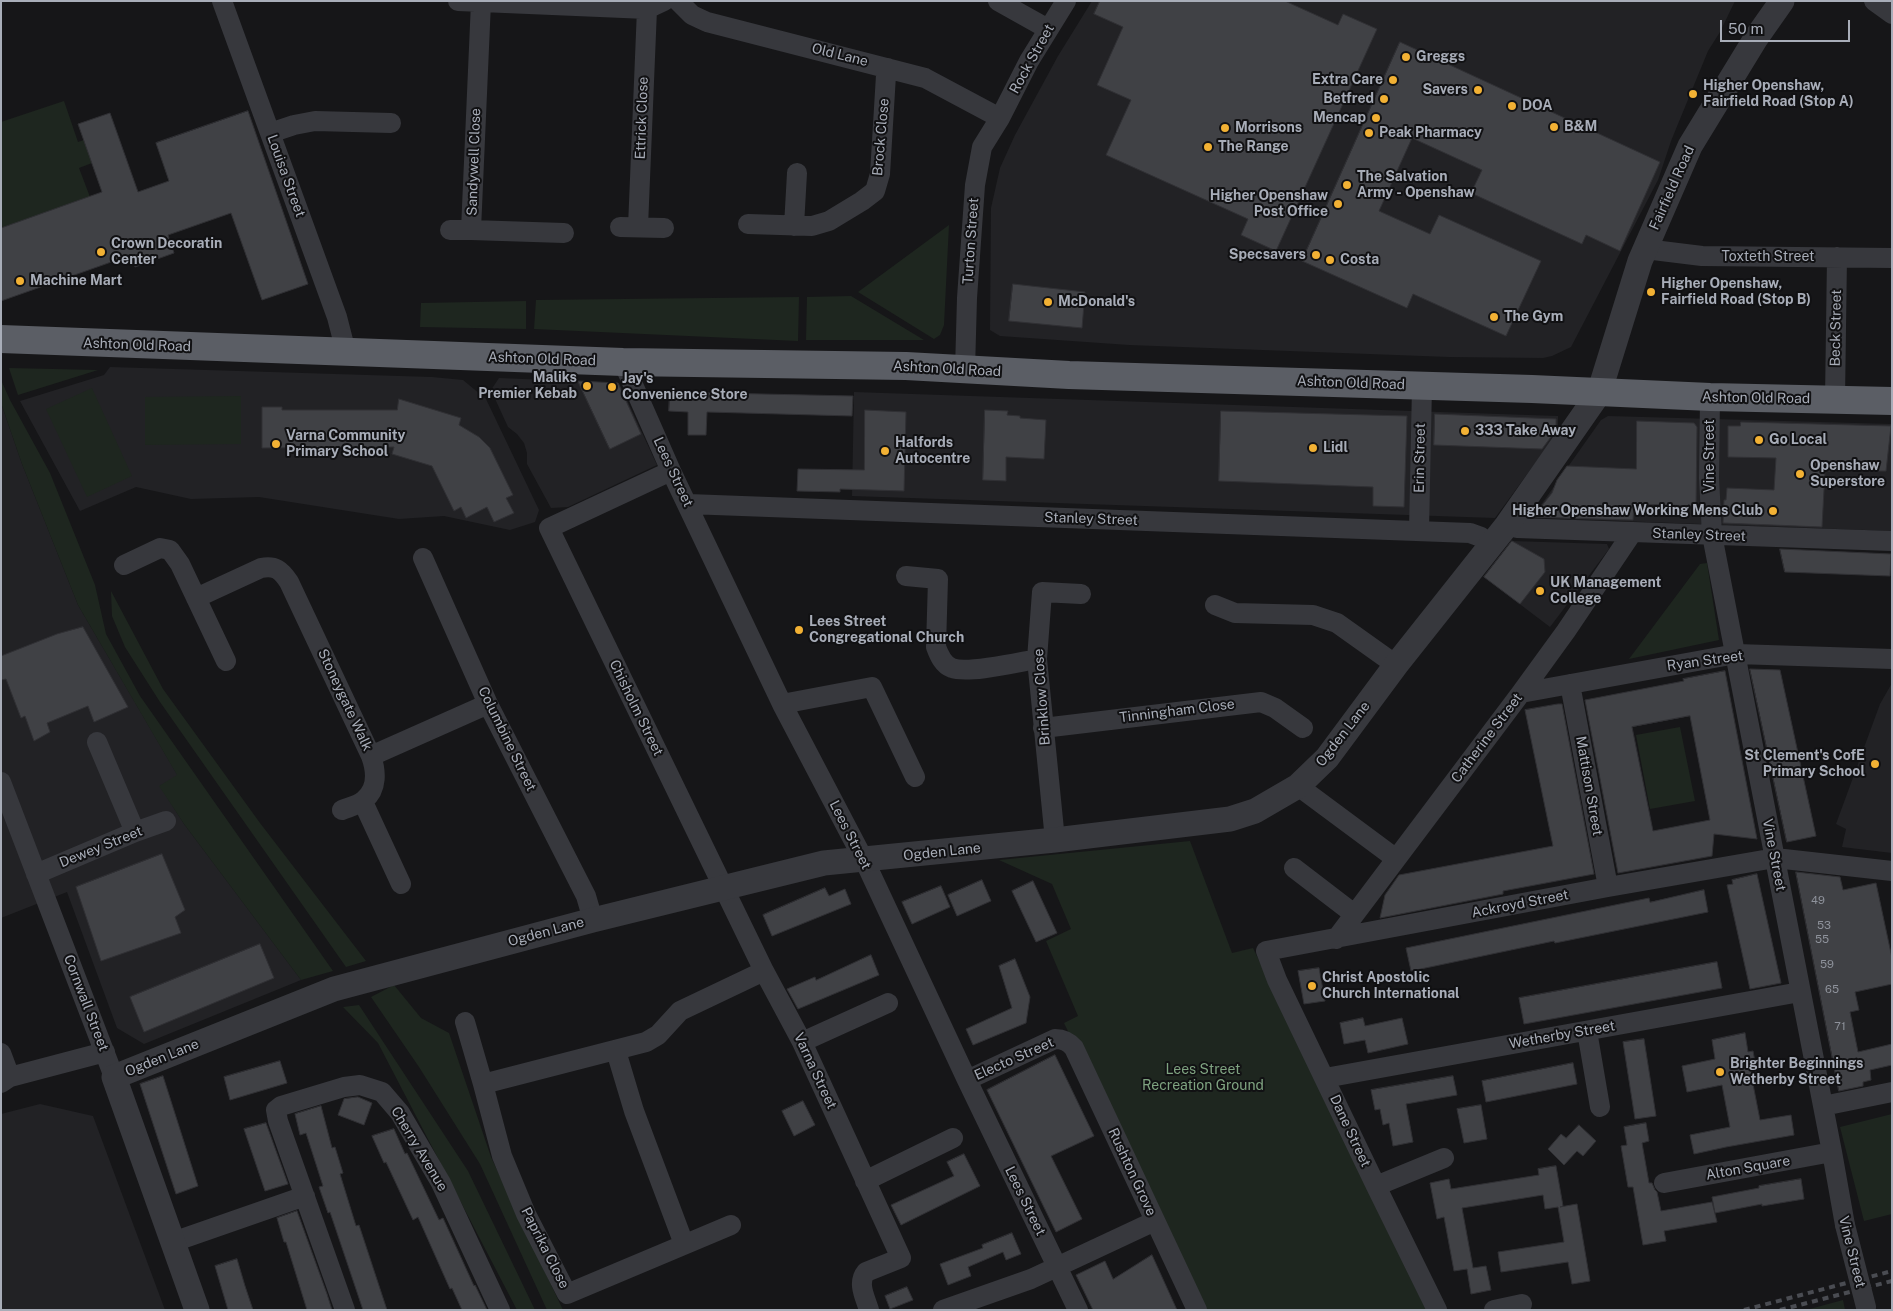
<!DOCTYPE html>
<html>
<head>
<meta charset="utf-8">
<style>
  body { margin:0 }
  #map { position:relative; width:1893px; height:1311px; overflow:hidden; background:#161618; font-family:"Public Sans",sans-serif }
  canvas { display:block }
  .frame { position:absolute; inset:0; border:2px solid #a8adb8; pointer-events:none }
  .scale { position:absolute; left:1720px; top:20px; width:130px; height:22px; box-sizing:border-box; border:2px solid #a8adb8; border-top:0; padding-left:6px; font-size:15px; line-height:18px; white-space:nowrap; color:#a8adb8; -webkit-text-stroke:4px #111113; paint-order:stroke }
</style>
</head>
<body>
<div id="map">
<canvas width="1893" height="1311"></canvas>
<div class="frame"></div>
<div class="scale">50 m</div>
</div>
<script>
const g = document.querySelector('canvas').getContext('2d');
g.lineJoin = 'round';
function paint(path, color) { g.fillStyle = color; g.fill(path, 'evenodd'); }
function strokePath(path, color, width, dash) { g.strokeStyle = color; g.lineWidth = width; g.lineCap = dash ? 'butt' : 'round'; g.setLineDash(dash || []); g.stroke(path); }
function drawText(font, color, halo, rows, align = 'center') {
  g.font = font + ' "Public Sans",sans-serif'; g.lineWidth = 4; g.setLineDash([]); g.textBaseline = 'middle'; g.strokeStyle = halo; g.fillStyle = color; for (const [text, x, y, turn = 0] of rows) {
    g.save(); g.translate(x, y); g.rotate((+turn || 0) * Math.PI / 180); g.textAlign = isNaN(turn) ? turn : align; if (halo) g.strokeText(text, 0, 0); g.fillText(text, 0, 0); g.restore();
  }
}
paint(new Path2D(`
  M1092,1H1735L1720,32L1708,51L1671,141L1658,180L1571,347L1552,356L1543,358L1449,357L1129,345L1000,336L990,330L991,208L1000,168L1015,135L1058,56Z
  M110,367L432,377L463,380L486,399L539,510L535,522L510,530L444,516L399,519L259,497L191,499L136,487L80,511L20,401L104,375Z
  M499,378L619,383L657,465L568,507L551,508L527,464V453L524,443L517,434L508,427L491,390Z
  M854,392L1558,416V432L1495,518L852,496Z
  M1,403L22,464L78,605L178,776L160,786L184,824L301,980L144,1044L117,1028L67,892L1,918Z
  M1608,416L1892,424V531L1537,518L1536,512L1601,420Z
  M1512,541L1607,544L1609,549L1550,627L1484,577Z
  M1892,683V853L1842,847L1846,829L1836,824L1880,704Z
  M40,1104L93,1116L165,1310H1V1114Z`), '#222225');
paint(new Path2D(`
  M64,101L78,142L84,140L92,163L79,168L90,197L1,228V122Z
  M949,225L944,325L940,335L934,339L858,292Z
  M851,296L924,340H806L807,297Z
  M799,297L798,341L534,329L536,300Z
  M526,301V329L420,327L421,303Z
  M9,368L98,370L18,395Z
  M1,380L10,400L50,473L95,585L106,634L140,696L333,971L301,980L184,824L159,786L177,775L78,605L22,464L1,403Z
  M92,388L132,476L87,497L46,409Z
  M241,396V444L145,445V397Z
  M1707,563L1719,640L1629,659L1700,564Z
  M111,591L163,689L260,823L366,961L346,967L160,702L125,647L112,616Z
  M1680,727L1695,801L1650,809L1636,735Z
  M1190,841L1232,953L1253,948L1428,1310H1204L1064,1023L1078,1016L1046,941L1071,929L1052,884L999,860Z
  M394,985L421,1018L449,1033L491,1157L563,1310H547L480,1164L419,1067L371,997Z
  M359,1005L468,1171L535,1310H517L378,1043L343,1007Z
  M1892,1114V1214L1864,1221L1840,1127Z
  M1843,1300L1845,1310H1806Z`), '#1e261f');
const building = new Path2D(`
  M1100,1H1285L1338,25L1343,14L1377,29L1276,251L1241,235L1248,219L1106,155L1131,100L1097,85L1123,27L1094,14Z
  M1400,42L1660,162L1620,251L1586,235L1582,244L1471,193L1482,170L1412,138L1379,211L1430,234L1439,215L1541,261L1506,336L1413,294L1407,308L1302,261Z
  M248,111L308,284L262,300L231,213L168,235L174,253L135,267L131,255L1,301V228L102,192L78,124L110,113L138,192L169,181L156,143Z
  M1013,284L1085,292L1082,328L1009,321Z
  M578,381L618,383L641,434L610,449Z
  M670,392L853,396L852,416L707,412L706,435H688V412L669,411Z
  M399,399L461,418L459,425L479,437L490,448L513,495L506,498L514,513L494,522L487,507L466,518L461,507L454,511L432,466L392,454L394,447L262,448V407H282V410H397Z
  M865,410L906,412L904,491L840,489V492L797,491L798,469L864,470Z
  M985,410L1008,411L1007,415L1020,416V418L1046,420L1044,459L1006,457V481L983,480Z
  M1221,411L1407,416L1404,507L1373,506V487L1219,481Z
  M1435,414L1556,419V430L1542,449L1434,445Z
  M1637,421L1694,423L1697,427L1696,506L1634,504L1633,520L1533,517L1552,493L1557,480L1567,466L1636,469Z
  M1741,422L1891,426L1886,471H1825L1822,527L1723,523L1724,500H1726L1727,488L1774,490L1776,458L1728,457V426H1740Z
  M1512,541L1544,559L1545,572L1520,604L1484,577Z
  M1780,549L1891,554L1890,576L1785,572Z
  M83,627L128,707L94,722L88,706L47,723L50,732L34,741L25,716L21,718L6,679L1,680V656L57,634Z
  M1750,669L1780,670L1816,836L1787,842Z
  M1725,671L1757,839L1714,834L1712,856L1618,873L1585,700L1684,681L1683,679ZM1690,716L1710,820L1653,831L1632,727Z
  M1558,704H1562L1594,874L1503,891V894L1380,918L1385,895L1399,875L1553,846L1525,710Z
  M162,854L185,910L175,917L181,933L101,961L76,887Z
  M1796,872L1840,877L1843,890L1876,883L1892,958V984L1855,992L1859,1010L1850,1012L1858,1052L1892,1044V1065L1870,1070L1871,1080L1863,1082V1086L1839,1091Z
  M1757,874L1781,983L1750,989L1727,885L1733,884L1732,880Z
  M982,880L991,901L957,916L948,895Z
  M1033,881L1057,933L1036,942L1012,891Z
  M941,886L950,907L912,924L902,902Z
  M825,888L829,896L845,889L851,904L772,936L763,915Z
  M1704,890L1708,912L1555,943L1554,941L1411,971L1406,948L1649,898L1650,902Z
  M260,944L274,978L144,1032L130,997Z
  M871,955L879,975L798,1009L787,989L815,977L816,980Z
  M1015,959L1030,997L1026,1023L973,1045L966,1029L1012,1008L999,966Z
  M1717,962L1722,988L1524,1024L1519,998Z
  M1319,968L1325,1001L1304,1004L1298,971Z
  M1363,1018L1365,1026L1402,1018L1408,1044L1368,1053L1365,1040L1344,1044L1340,1023Z
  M1745,1033L1748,1052L1753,1051L1758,1078L1752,1079L1760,1120L1791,1115L1794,1135L1726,1147L1694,1154L1690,1135L1730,1127L1722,1085L1687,1092L1682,1066L1715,1059L1712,1040Z
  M1644,1039L1656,1116L1635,1119L1623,1042Z
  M1055,1055L1094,1136L1051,1156L1082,1219L1056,1232L987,1090Z
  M280,1061L287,1083L230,1100L224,1077Z
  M1573,1063L1577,1084L1486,1102L1482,1081Z
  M163,1076L198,1186L176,1194L140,1084Z
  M1453,1076L1457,1095L1406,1104L1413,1142L1393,1146L1389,1123L1383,1125L1380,1109L1375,1110L1371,1090Z
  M358,1097L372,1103L364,1125L338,1115L344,1099Z
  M803,1101L815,1125L794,1136L782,1111Z
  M1481,1105L1487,1139L1464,1143L1457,1109Z
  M321,1106L332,1148L335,1147L343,1173L340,1174L356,1226L359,1225L387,1310H363L330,1212L328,1213L319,1187L323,1186L306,1133L300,1135L295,1114Z
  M266,1123L288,1184L265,1191L244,1129Z
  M1646,1123L1649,1141L1642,1143L1649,1183H1652L1655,1190L1657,1192L1661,1211L1712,1202L1717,1222L1664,1231L1666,1241L1643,1245L1633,1187H1628L1621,1146L1627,1145L1624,1127Z
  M1579,1125L1596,1141L1583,1156L1577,1151L1564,1165L1548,1149L1561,1134L1566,1138Z
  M394,1129L405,1154L407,1153L439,1220L443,1218L474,1286L475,1285L487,1310H462L452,1288L450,1289L418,1217L413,1220L386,1162L384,1163L372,1136Z
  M964,1154L980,1186L901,1225L891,1205L954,1176L947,1162Z
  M1556,1166L1563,1206L1560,1207L1577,1204L1590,1281L1572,1284L1568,1262L1501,1272L1498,1252L1564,1242L1558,1207L1545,1209L1543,1195L1462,1208L1473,1268L1486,1266L1491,1290L1471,1294L1467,1269L1454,1271L1444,1217L1437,1219L1430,1183L1449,1179L1451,1189L1539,1175L1538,1169Z
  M1801,1179L1804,1199L1762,1206V1204L1715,1213L1712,1197L1759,1188V1186Z
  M297,1211L327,1294L332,1310H307L286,1242H284L277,1218Z
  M1012,1233L1021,1254L1006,1260L1003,1252L968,1267L971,1276L948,1285L940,1264L983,1248L982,1245Z
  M1152,1255L1177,1310H1093L1076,1275L1105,1261L1113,1279Z
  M237,1259L245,1286L253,1310H228L215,1266Z
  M907,1287L913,1300L890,1309L885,1296Z`);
paint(building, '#404145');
strokePath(building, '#303034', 1);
strokePath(new Path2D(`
  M222,1L337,317L346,352
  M458,1L647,9L664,1
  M678,1L692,15L707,22L925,78L1000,118
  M998,1L1048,29
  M1874,1L1892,14
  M481,2L471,230L564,233
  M270,133L294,125L315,121L391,123
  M748,224L812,226L829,221L862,201L875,191L880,174L886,75L888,68
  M794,226L797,173
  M620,227L664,228
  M638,227L647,9
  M450,230H471
  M1645,249L1702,256L1892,258
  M623,362L671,471L782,704L867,866L967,1080L1078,1310
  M965,370L967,298L975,185L982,147L1000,118L1029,61L1066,1
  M1710,397L1709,478L1712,535L1832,1152L1845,1225
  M1835,399L1837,257
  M671,471L549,528L764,971L802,1042L901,1258L866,1272C857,1283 865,1297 869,1310
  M688,504L1470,533L1481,537L1491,545
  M1507,525L1517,528L1892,541
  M1419,531L1422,386
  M423,558L488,704L586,896L593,920
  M124,565L160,548L170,550L180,564L226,661
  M906,576L938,579L936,647C939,655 943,665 952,668C968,674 1019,662 1037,659
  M196,598L261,568C275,565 281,570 289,582L371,756L488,704
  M1215,605L1235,613L1313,615L1337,623L1396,665
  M1570,684L1608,887
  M1521,693L1736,654L1892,659
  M782,704L872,687L915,777
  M1043,728L1261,702L1275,708L1303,728
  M97,742L135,832
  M1,782L114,1077
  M1298,786L1395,858
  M363,802L401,884
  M342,810C349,807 359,805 364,800C378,789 376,770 371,756
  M1055,840L1037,659L1042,592L1081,594
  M1294,868L1354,914
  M36,874L135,832L166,821
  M1336,939L1521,693L1566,631L1632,533
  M465,1022L483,1084L646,1042L658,1035L680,1011L764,971
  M1587,1031L1600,1107
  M802,1042L888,1003
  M616,1051L634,1111L684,1244
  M1,1053L10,1077
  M1325,1078L1800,992
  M967,1080L1055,1039C1064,1039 1069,1042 1074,1048L1197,1310
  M1,1083L10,1077L105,1052
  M483,1084L502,1156L526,1214L567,1294L731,1225
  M1823,1106L1892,1092
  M865,1181L953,1138
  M1664,1183L1832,1152
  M1376,1186L1444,1158
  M173,1242L305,1196
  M345,1310L278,1121L276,1110L281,1106L344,1087L360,1085L382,1092L400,1113L441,1183L500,1310
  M943,1310L1031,1279L1155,1221
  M1437,1310L1376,1186L1277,980L1266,951L1608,887L1775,858L1892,871
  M1494,1310L1522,1304`), '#37383d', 20);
strokePath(new Path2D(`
  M197,1310L114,1077L334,989L593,920L824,863L1055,840L1230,819L1255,811L1298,786L1327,758L1396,665L1507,525L1599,393L1640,261L1690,146L1756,38L1782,1`), '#37383d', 25);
strokePath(new Path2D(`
  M1,339L623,362L906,366L1069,375L1532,389L1710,397L1892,401`), '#5b5e65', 28);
strokePath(new Path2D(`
  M1744,1310L1892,1271
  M1780,1310L1892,1281`), '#4a4c52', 4, [6, 5]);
strokePath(new Path2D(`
  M1845,1225L1866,1307`), '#37383d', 20);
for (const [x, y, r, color] of [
  [1406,57,5,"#f2b134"],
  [1393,80,5,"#f2b134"],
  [1478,90,5,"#f2b134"],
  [1693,94,5,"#f2b134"],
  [1384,99,5,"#f2b134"],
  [1512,106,5,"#f2b134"],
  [1376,118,5,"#f2b134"],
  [1554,127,5,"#f2b134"],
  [1225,128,5,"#f2b134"],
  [1369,133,5,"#f2b134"],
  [1208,147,5,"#f2b134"],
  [1347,185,5,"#f2b134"],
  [1338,204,5,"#f2b134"],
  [101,252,5,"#f2b134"],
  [1316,255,5,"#f2b134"],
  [1330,260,5,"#f2b134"],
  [20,281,5,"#f2b134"],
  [1651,292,5,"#f2b134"],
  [1048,302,5,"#f2b134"],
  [1494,317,5,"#f2b134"],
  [587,386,5,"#f2b134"],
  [612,387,5,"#f2b134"],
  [1465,431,5,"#f2b134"],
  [1759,440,5,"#f2b134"],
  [276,444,5,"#f2b134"],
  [1313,448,5,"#f2b134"],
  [885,451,5,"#f2b134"],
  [1800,474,5,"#f2b134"],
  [1773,511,5,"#f2b134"],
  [1540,591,5,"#f2b134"],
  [799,630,5,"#f2b134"],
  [1875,764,5,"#f2b134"],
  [1312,986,5,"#f2b134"],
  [1720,1072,5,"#f2b134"]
]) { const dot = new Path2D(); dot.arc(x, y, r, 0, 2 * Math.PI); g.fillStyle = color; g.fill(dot); strokePath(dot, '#111113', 2); }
drawText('11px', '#8e929b', null, [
  ["49",1818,901],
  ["53",1824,926],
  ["55",1822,940],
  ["59",1827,965],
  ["65",1832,990],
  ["71",1840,1027]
]);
drawText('14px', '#a8adb8', '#111113', [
  ["Old Lane",840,55,14],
  ["Rock Street",1032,59,-61],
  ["Ettrick Close",642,118,-88],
  ["Brock Close",881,137,-85],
  ["Sandywell Close",474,162,-88],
  ["Louisa Street",286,176,70],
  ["Fairfield Road",1672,188,-66],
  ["Turton Street",971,241,-86],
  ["Toxteth Street",1768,257],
  ["Beck Street",1836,328,-89],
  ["Ashton Old Road",137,345,2],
  ["Ashton Old Road",542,359,2],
  ["Ashton Old Road",947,369,3],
  ["Ashton Old Road",1351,383,2],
  ["Ashton Old Road",1756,398,1],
  ["Vine Street",1710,456,-90],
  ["Erin Street",1420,458,-89],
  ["Lees Street",673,472,65],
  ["Stanley Street",1091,519,2],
  ["Stanley Street",1699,535,2],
  ["Ryan Street",1705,661,-8],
  ["Brinklow Close",1042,697,-94],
  ["Stoneygate Walk",345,700,65],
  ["Chisholm Street",636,708,64],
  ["Tinningham Close",1177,711,-7],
  ["Ogden Lane",1343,734,-52],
  ["Catherine Street",1487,738,-53],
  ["Columbine Street",507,739,64],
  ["Mattison Street",1589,786,80],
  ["Lees Street",850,835,63],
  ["Dewey Street",101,847,-22],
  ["Ogden Lane",942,852,-6],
  ["Vine Street",1774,855,79],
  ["Ackroyd Street",1520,904,-11],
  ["Ogden Lane",546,932,-15],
  ["Cornwall Street",86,1003,69],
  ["Wetherby Street",1562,1035,-10],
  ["Ogden Lane",162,1058,-22],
  ["Electo Street",1014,1059,-24],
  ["Varna Street",815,1071,65],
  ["Dane Street",1350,1131,65],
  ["Cherry Avenue",419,1149,59],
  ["Alton Square",1748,1168,-10],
  ["Rushton Grove",1132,1172,65],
  ["Lees Street",1025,1201,64],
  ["Paprika Close",545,1248,63],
  ["Vine Street",1852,1252,76]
]);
drawText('bold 14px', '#a8adb8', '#111113', [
  ["Greggs",1416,57],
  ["Extra Care",1383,80,"right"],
  ["Higher Openshaw,",1703,86],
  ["Fairfield Road (Stop A)",1703,102],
  ["Savers",1468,90,"right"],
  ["Betfred",1374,99,"right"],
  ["DOA",1522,106],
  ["Mencap",1366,118,"right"],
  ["B&M",1564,127],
  ["Morrisons",1235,128],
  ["Peak Pharmacy",1379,133],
  ["The Range",1218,147],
  ["The Salvation",1357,177],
  ["Army - Openshaw",1357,193],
  ["Higher Openshaw",1328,196,"right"],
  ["Post Office",1328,212,"right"],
  ["Crown Decoratin",111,244],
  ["Center",111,260],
  ["Specsavers",1306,255,"right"],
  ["Costa",1340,260],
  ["Machine Mart",30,281],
  ["Higher Openshaw,",1661,284],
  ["Fairfield Road (Stop B)",1661,300],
  ["McDonald's",1058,302],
  ["The Gym",1504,317],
  ["Maliks",577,378,"right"],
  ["Premier Kebab",577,394,"right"],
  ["Jay's",622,379],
  ["Convenience Store",622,395],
  ["333 Take Away",1475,431],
  ["Varna Community",286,436],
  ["Primary School",286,452],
  ["Go Local",1769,440],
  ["Halfords",895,443],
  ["Autocentre",895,459],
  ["Lidl",1323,448],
  ["Openshaw",1810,466],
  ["Superstore",1810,482],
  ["Higher Openshaw Working Mens Club",1763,511,"right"],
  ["UK Management",1550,583],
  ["College",1550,599],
  ["Lees Street",809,622],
  ["Congregational Church",809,638],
  ["St Clement's CofE",1865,756,"right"],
  ["Primary School",1865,772,"right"],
  ["Christ Apostolic",1322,978],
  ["Church International",1322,994],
  ["Brighter Beginnings",1730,1064],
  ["Wetherby Street",1730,1080]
], 'left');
drawText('14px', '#7fa381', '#111113', [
  ["Lees Street",1203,1070],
  ["Recreation Ground",1203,1086]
]);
</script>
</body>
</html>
